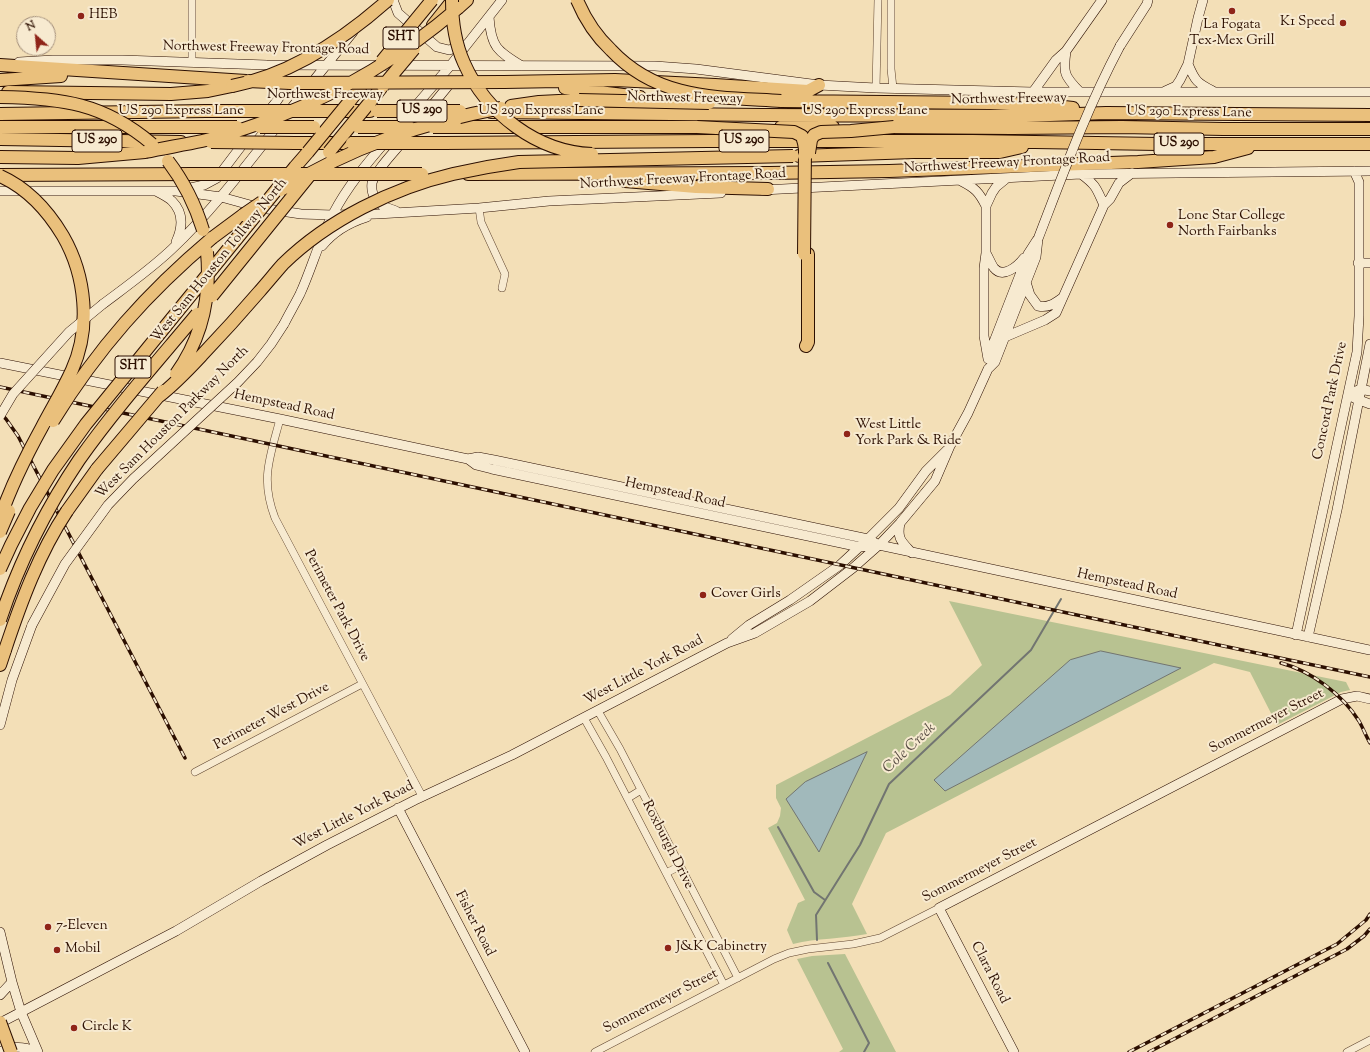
<!DOCTYPE html>
<html>
<head>
<meta charset="utf-8">
<style>
  body { margin:0 }
  #map { position:relative; width:1370px; height:1052px; overflow:hidden; background:#f3dfb7; font-family:"Sorts Mill Goudy",serif }
  canvas { display:block }
  .north { position:absolute; left:16px; top:16px; width:40px; height:40px; box-sizing:border-box; background:#f7ead0; border:1px solid #a6927d; border-radius:50%; rotate:333deg; font-size:11px; font-weight:700; line-height:16px; text-align:center; color:#2c0f01 }
  .north::after { content:''; display:block; margin:auto; width:14px; height:18px; background:#8f2418; clip-path:polygon(50% 0,100% 100%,50% 72%,0 100%) }
</style>
</head>
<body>
<div id="map">
<canvas width="1370" height="1052"></canvas>
<div class="north">N</div>
</div>
<script>
const g = document.querySelector('canvas').getContext('2d');
g.lineJoin = 'round';
function paint(path, color) { g.fillStyle = color; g.fill(path, 'evenodd'); }
function strokePath(path, color, width, dash) { g.strokeStyle = color; g.lineWidth = width; g.lineCap = dash ? 'butt' : 'round'; g.setLineDash(dash || []); g.stroke(path); }
function drawText(font, color, halo, rows, align = 'center') {
  g.font = font + ' "Sorts Mill Goudy",serif'; g.lineWidth = 4; g.setLineDash([]); g.textBaseline = 'middle'; g.strokeStyle = halo; g.fillStyle = color; for (const [text, x, y, turn = 0] of rows) {
    g.save(); g.translate(x, y); g.rotate((+turn || 0) * Math.PI / 180); g.textAlign = isNaN(turn) ? turn : align; if (halo) g.strokeText(text, 0, 0); g.fillText(text, 0, 0); g.restore();
  }
}
paint(new Path2D(`
  M949,601L1346,682L1350,690L1341,692L1277,725L1250,672L1214,663L886,833L852,904L867,934C842,939 817,938 793,944L787,930L798,903L805,900L768,828L777,823L780,816L781,808L776,798V785L950,695L982,665Z
  M845,954L896,1052H839L843,1049L797,959L812,956Z`), '#b8c291');
const water = new Path2D(`
  M1101,651L1181,668L945,791L934,780L1070,660Z
  M867,752L819,852L786,799L805,782Z`);
paint(water, '#a1b9bb');
strokePath(water, '#727571', 1);
strokePath(new Path2D(`
  M778,827L814,892L825,900
  M817,940L816,915L860,845L889,784L1031,650L1061,599
  M828,963L869,1043L864,1052`), '#727571', 2);
const street = new Path2D(`
  M192,0V62
  M891,0V69L893,88
  M876,88L878,0
  M479,208L481,222L505,274L502,288
  M280,419C270,457 260,479 275,518L422,796
  M598,711L620,749L738,978
  M584,718L606,757L724,985
  M195,772L362,684
  M628,798L641,790
  M666,873L680,866
  M595,1052L774,959L789,953L808,949L853,944L880,938L939,908
  M1347,1052L1370,1040`);
const secondary = new Path2D(`
  M393,0L398,13L437,47L449,50L464,45
  M489,17C491,47 497,51 522,66
  M1120,46L1147,4L1148,0
  M1066,51C1063,73 1064,76 1080,92
  M19,62L53,60H122L267,65L655,66L696,69L819,85L876,88L1033,92H1370
  M1188,64C1195,81 1197,83 1213,91
  M1165,91L1176,86L1180,80L1188,64L1198,18L1203,0
  M1033,92L1056,60L1066,51L1102,0
  M289,111L353,32
  M266,114C275,103 288,92 281,77
  M395,130L450,66L502,0
  M412,130L448,86L455,81
  M1081,174C1097,186 1096,188 1104,205
  M961,181C975,188 979,192 986,206
  M186,189L204,185L217,178L258,124
  M762,190L1081,174L1370,171
  M0,191H176L221,197L261,208L301,214L333,215L377,214L479,208L549,201L721,193
  M156,191C161,194 168,197 172,201C184,213 183,227 176,242
  M396,211C389,208 381,207 377,201C373,197 371,189 372,183C375,171 396,150 404,140
  M322,246C334,231 348,223 367,217
  M986,253C989,258 991,264 994,268C1003,279 1018,266 1024,258
  M1358,263H1370
  M1026,282L1030,295L1038,306C1048,308 1054,304 1062,298
  M103,304C127,286 151,269 172,249C212,211 245,167 279,124
  M284,324C289,314 295,304 300,294C312,268 319,240 333,214C347,187 367,163 387,140
  M1005,337L1045,320L1056,313L1104,205L1110,199L1119,183L1132,173
  M988,357L1028,254L1037,240
  M988,359L984,336V268L986,253V206L992,193L996,187L1007,178
  M0,363L280,419L468,459L478,457L494,460L868,539L879,545L1370,650
  M1356,391L1361,389L1370,391
  M1354,398L1370,404
  M468,459L476,465L492,469L860,547L879,545
  M900,523C897,539 901,541 912,553
  M1296,635L1357,352L1359,316V182L1354,171
  M1308,637L1337,510L1370,344
  M732,639L749,625L790,600L840,565L868,539L899,508L926,471L947,450
  M0,725L12,680L32,625
  M398,808L525,1052
  M0,932L12,982L21,1012L38,1052
  M0,995L12,982
  M0,1023L176,931L261,881L327,845L415,800L512,755L727,643L755,633L810,601L853,568L879,545L900,523L935,481L950,446L968,413L988,369L995,362L1036,257L1038,239
  M0,1052C13,1045 24,1047 37,1051
  M1014,1052L939,908L1342,699L1357,696L1370,699`);
const highway = new Path2D(`
  M458,8L467,0
  M433,25L453,0
  M0,65L246,81
  M0,80L61,76
  M504,82L615,80L715,85L808,91L819,85
  M565,88L640,97
  M8,92L171,94L208,91L232,86
  M781,101L990,103L1055,106L1073,108
  M349,102L360,88
  M370,102L381,88
  M511,106L539,102L579,100
  M322,111H370
  M491,112L762,115L1022,116L1106,113L1370,115
  M0,114L206,111
  M0,127H201
  M456,127H707
  M781,127H833
  M883,127L1012,128L1122,127L1223,129H1370
  M0,139L181,142
  M295,143H352
  M444,143L709,141H973L1158,144H1370
  M799,156L914,152H1000L1022,147
  M0,157L78,158L145,152
  M295,167L308,152
  M468,174L770,173L889,171L1138,162L1214,157L1248,148
  M0,175L194,174
  M625,181L696,187L768,189
  M212,238L243,215
  M806,346L808,342V254
  M67,511L97,469
  M0,665L5,650`);
strokePath(street, '#5e432e', 8);
strokePath(secondary, '#2c0f01', 10);
strokePath(highway, '#2c0f01', 14);
strokePath(street, '#f7ead0', 7);
strokePath(secondary, '#f7ead0', 9);
strokePath(highway, '#eac07c', 12);
const rail = new Path2D(`
  M0,387L1370,677
  M0,413L6,419L18,436L185,758
  M1281,663C1311,671 1342,694 1359,721C1363,728 1366,736 1370,743
  M1129,1052L1337,944L1366,920L1370,914
  M1149,1052L1347,949L1364,936L1370,929`);
strokePath(rail, '#2c0f01', 3.5);
strokePath(rail, '#f7ead0', 2, [6]);
const secondaryBridge = new Path2D(`
  M1038,239C1063,174 1087,108 1120,46
  M0,416L13,394L69,332L103,304
  M32,625L65,564L108,505L133,479L238,382L257,362L271,344L284,324`);
const highwayBridge = new Path2D(`
  M452,0C452,21 455,43 464,63C486,113 537,152 592,154
  M577,0C585,19 596,36 611,50C658,100 717,97 781,101
  M382,61L432,0
  M248,81L290,83L504,82
  M232,86C290,75 344,39 388,0
  M383,86L414,49
  M0,97C61,98 104,103 152,144
  M579,100L709,103
  M206,111H322
  M377,111H460
  M201,127H237
  M260,127H314
  M358,127H409
  M433,127H456
  M697,127L794,132L802,136L804,143L805,149L804,254
  M211,142L295,143
  M352,143H444
  M145,152C164,148 183,145 202,141C228,135 253,126 277,117C346,90 402,56 458,8
  M308,152L349,102
  M329,152L370,102
  M809,153L811,140L814,135L821,132L851,131L894,127
  M168,161C184,182 195,204 203,230
  M194,174H422
  M0,176C27,188 48,211 63,236C86,276 91,328 72,370C63,390 52,408 42,427C26,456 11,486 0,518
  M281,190C351,147 421,123 501,108
  M243,215L262,202
  M212,296L309,176
  M176,374C202,338 211,296 207,252
  M158,397C175,384 188,370 202,355C222,334 241,313 259,292C267,283 275,273 283,264C328,220 393,188 453,174C475,169 497,165 519,162L793,156
  M53,421C98,348 147,293 212,238
  M97,469L163,391
  M0,532L9,511
  M0,569L11,545L30,508L53,470L86,424L295,167
  M0,620C19,563 46,509 79,460C115,409 157,362 197,314
  M5,650C21,602 39,553 67,511
  M0,1022L11,1052`);
strokePath(secondaryBridge, '#2c0f01', 10, []);
strokePath(highwayBridge, '#2c0f01', 14, []);
strokePath(secondaryBridge, '#f7ead0', 9);
strokePath(highwayBridge, '#eac07c', 12);
for (const [x, y, r, color] of [
  [1232,11,4,"#8f2418"],
  [81,16,4,"#8f2418"],
  [1343,23,4,"#8f2418"],
  [1170,225,4,"#8f2418"],
  [847,434,4,"#8f2418"],
  [703,595,4,"#8f2418"],
  [48,927,4,"#8f2418"],
  [668,948,4,"#8f2418"],
  [57,950,4,"#8f2418"],
  [74,1028,4,"#8f2418"]
]) { const dot = new Path2D(); dot.arc(x, y, r, 0, 2 * Math.PI); g.fillStyle = color; g.fill(dot); strokePath(dot, '#f7ead0', 1.5); }
for (const [x, y, w] of [
  [401,38,36],
  [422,111,50],
  [97,141,50],
  [744,141,50],
  [1179,144,50],
  [133,367,36]
]) { const box = new Path2D(); box.roundRect(x - w / 2, y - 11, w, 22, 3); g.fillStyle = '#f7ead0'; g.fill(box); strokePath(box, '#2c0f01', 1); }
drawText('bold 13px', '#2c0f01', null, [
  ["SHT",401,38],
  ["US 290",422,111],
  ["US 290",97,141],
  ["US 290",744,141],
  ["US 290",1179,144],
  ["SHT",133,367]
]);
drawText('14px', '#2c0f01', '#f7ead0', [
  ["HEB",89,16],
  ["K1 Speed",1335,23,"right"],
  ["La Fogata",1232,26,"center"],
  ["Tex-Mex Grill",1232,42,"center"],
  ["Lone Star College",1178,217],
  ["North Fairbanks",1178,233],
  ["West Little",855,426],
  ["York Park & Ride",855,442],
  ["Cover Girls",711,595],
  ["7-Eleven",56,927],
  ["J&K Cabinetry",676,948],
  ["Mobil",65,950],
  ["Circle K",82,1028]
], 'left');
drawText('14px', '#2c0f01', '#f7ead0', [
  ["Northwest Freeway Frontage Road",266,49,1],
  ["Northwest Freeway",325,96],
  ["Northwest Freeway",685,99,1],
  ["Northwest Freeway",1009,100,-1],
  ["US 290 Express Lane",181,112],
  ["US 290 Express Lane",541,112],
  ["US 290 Express Lane",865,112],
  ["US 290 Express Lane",1189,113,1],
  ["Northwest Freeway Frontage Road",1007,164,-3],
  ["Northwest Freeway Frontage Road",683,180,-3],
  ["West Sam Houston Tollway North",220,261,-51],
  ["Concord Park Drive",1331,401,-78],
  ["Hempstead Road",284,406,12],
  ["West Sam Houston Parkway North",173,423,-45],
  ["Hempstead Road",675,494,12],
  ["Hempstead Road",1127,585,12],
  ["Perimeter Park Drive",336,606,62],
  ["West Little York Road",644,671,-28],
  ["Perimeter West Drive",272,717,-28],
  ["Sommermeyer Street",1267,722,-27],
  ["West Little York Road",354,816,-27],
  ["Roxburgh Drive",667,845,63],
  ["Sommermeyer Street",980,871,-27],
  ["Fisher Road",474,924,63],
  ["Clara Road",989,973,63],
  ["Sommermeyer Street",661,1002,-27]
]);
drawText('italic 15px', '#554a42', '#f7ead0', [
  ["Cole Creek",910,749,-43]
]);
</script>
</body>
</html>
